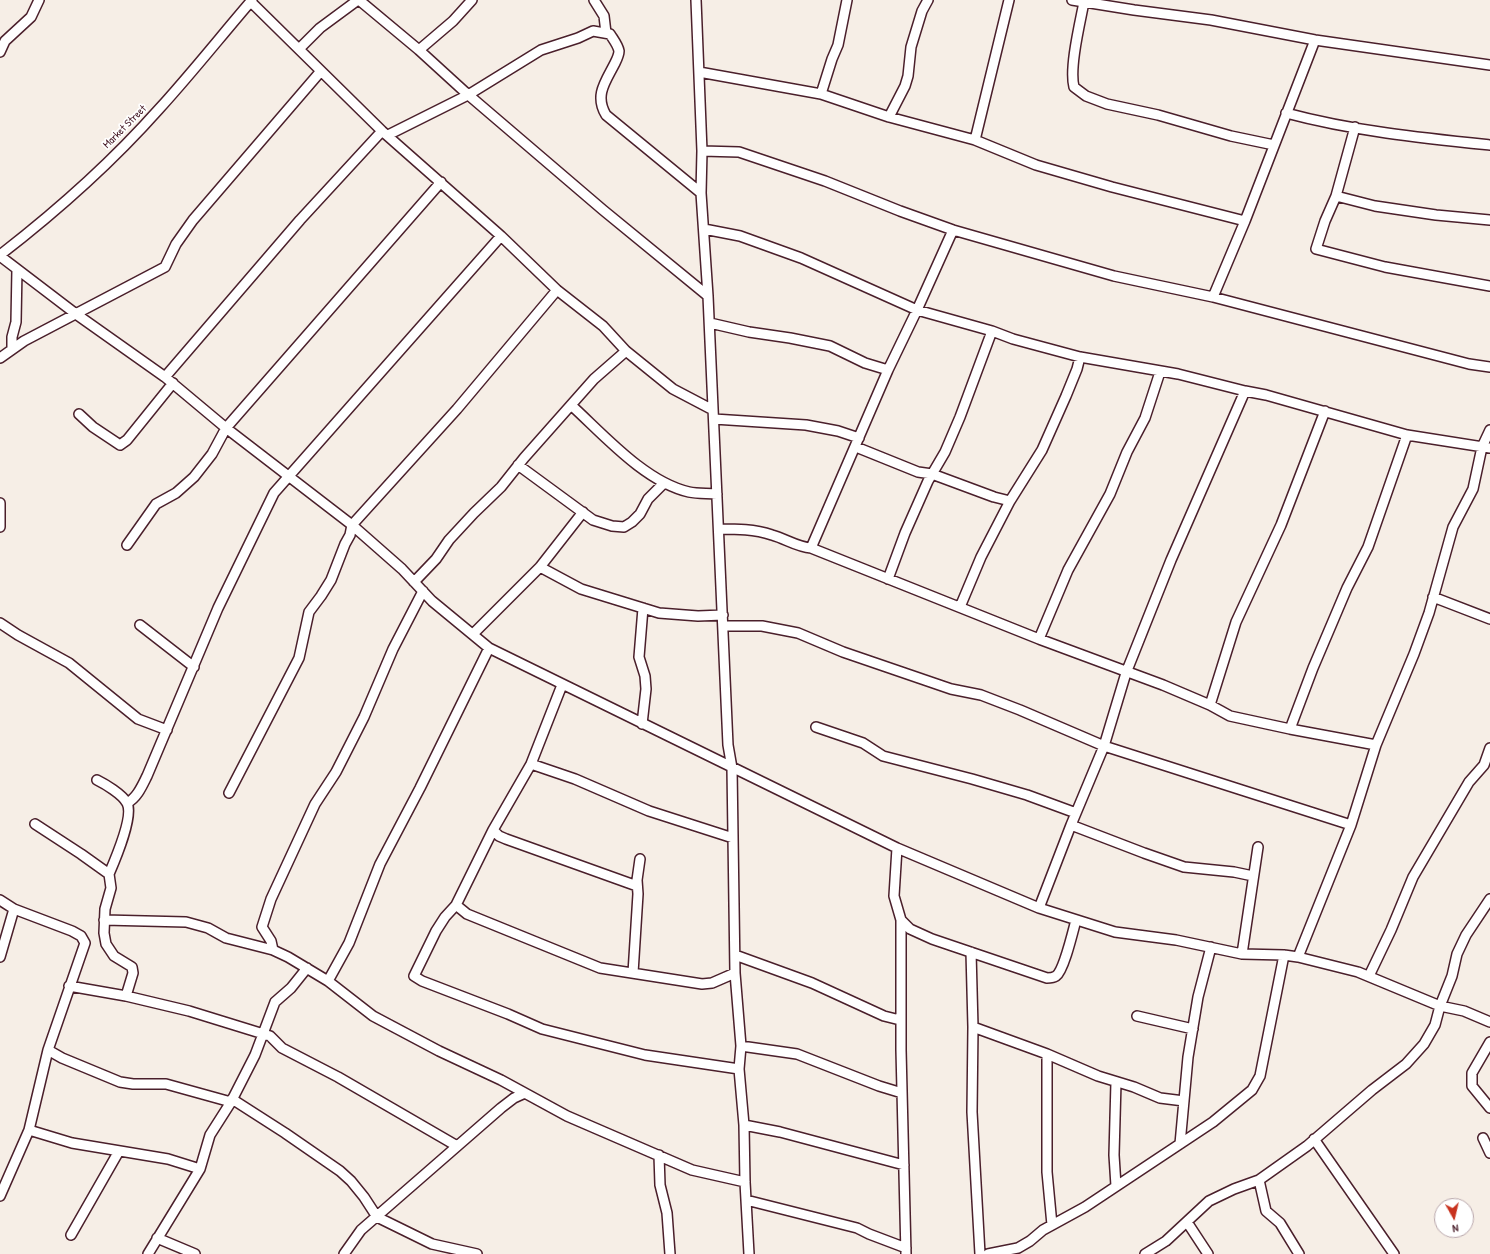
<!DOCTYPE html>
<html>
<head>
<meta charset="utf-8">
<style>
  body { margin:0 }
  #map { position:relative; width:1490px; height:1254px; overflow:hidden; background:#f6eee6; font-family:"Patrick Hand",sans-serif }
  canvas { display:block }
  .north { position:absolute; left:1434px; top:1198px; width:40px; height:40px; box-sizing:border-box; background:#fff; border:1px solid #b7a5aa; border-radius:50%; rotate:172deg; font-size:11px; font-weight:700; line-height:16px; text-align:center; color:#4a1f2b }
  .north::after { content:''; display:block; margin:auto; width:14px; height:18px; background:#c8321e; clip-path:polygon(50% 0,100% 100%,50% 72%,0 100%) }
</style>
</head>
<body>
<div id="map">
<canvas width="1490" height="1254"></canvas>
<div class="north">N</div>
</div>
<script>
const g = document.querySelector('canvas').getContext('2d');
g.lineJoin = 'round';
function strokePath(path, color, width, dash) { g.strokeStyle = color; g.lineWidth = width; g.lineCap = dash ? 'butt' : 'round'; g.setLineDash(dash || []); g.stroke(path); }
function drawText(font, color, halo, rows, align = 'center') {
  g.font = font + ' "Patrick Hand",sans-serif'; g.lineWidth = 3.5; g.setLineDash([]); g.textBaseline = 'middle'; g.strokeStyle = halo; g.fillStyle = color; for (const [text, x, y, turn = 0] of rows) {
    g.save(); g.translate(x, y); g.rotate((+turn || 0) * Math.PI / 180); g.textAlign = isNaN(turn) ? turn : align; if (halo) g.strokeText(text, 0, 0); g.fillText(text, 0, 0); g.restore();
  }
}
const minor = new Path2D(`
  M359,0L419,50L465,92L603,210L708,296
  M594,0L604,16L606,33
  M696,0L702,151L701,193L708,296L728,745L732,768L735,973L741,1046L739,1069L744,1125L745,1182L749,1254
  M1072,0L1134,10L1211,20L1315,40L1490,65
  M251,2L382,131L501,236L557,290L603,326L626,351L673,389L713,410
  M1084,2C1080,23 1069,68 1074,87L1086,96L1107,104L1158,115L1231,136L1274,145
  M299,49L320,28L358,0
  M419,50L453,21L472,0
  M0,52L5,41L31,17L39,0
  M699,72L821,94L889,117L975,140L1036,165L1112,187L1245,221
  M821,94L832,59L838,45L847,0
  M1286,113C1353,131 1422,138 1490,145
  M889,117L905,86L908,76L911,47L922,11L928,0
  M1355,127L1336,196L1325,221L1316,249L1385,267L1490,286
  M388,135L468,95L541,50L578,38L593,31L610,34C613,39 618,45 619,51C619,55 617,59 615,63C606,81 594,95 606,115L701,193
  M975,140L1009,0
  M702,151L739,152L825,181L900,211L953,230L1114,276L1213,297L1469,364L1490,367
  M1336,196L1375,206L1436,215L1490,220
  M704,229L740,236L801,258L917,310L992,331L1013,339L1080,357L1178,374L1245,391L1266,395L1407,435L1490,448
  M953,230L917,310L888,370L811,548L1039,639L1163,685L1210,705L1230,716L1290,729L1376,745
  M0,255C57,211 111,163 159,109C191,74 221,36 252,0
  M0,256L76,314L165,377L226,428L352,525L402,569L432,601L489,648L897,848L1039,908L1115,932L1176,940L1242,954L1284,955L1298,957L1358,972L1440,1006L1464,1011L1490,1022
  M1213,297L1245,221L1315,40
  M710,323L749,332L790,338L830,346L865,363L888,370
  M12,349V337L16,322L17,269
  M0,358L24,341L165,267L176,244L193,220L321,71
  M165,377L300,220L382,131
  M571,405C604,435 645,482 689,492C698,494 708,493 717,494
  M79,414L93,427L120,445L127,440L173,383
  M714,419L806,425L838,431L859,438
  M856,447L918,472L932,474L994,497L1010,501
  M518,465L593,520L612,526L624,527L632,522L640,514L648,499L664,483
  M0,503V527
  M719,529C737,529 754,529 772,535C786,539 797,547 811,548
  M127,545L156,504L176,493L194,477L212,454L226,428L441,182
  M540,567L581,589L659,613L698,616L723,615
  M888,579L905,533L928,481L945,452L960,417L992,331
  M414,582L436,559L449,540L474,513L501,487L524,458L594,379L626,351
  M1433,597L1490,619
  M960,607L981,557L1010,501L1042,450L1066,396L1077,369L1080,357
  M0,623L18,635L69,663L138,719L167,730
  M140,625L194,667
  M724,626H762L798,633L843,652L951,689L981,695L1020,710L1104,746L1351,825
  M473,634L540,567L583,512
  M1039,639L1068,570L1110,494L1127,452L1145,418L1160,372
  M562,685L531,764L493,830L456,905L445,917L436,931L414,976L422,981L508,1014L542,1029L645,1055L739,1069
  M1210,705L1236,622L1281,525L1325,411
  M642,724L646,689L645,676L639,657L643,608
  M816,727L863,743L883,756L972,779L1027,795L1076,813
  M1290,729L1313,668L1333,621L1347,588L1368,547L1407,435
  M531,764L575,779L649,811L733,838
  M97,780C105,784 122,794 127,803C134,816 115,860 109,874
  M229,793L299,658L309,612L321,596L331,580L345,544L350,535L352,525L457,409L557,290
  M127,803C137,798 142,786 147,776L218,608L274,493L501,236
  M35,824L81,854L109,874L111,888L105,909L104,933L106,944L114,956L132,967L133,973L126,996
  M1071,825L1144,853L1184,867L1234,872L1253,876
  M493,830L499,836L506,839L637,886
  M897,848L894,896L901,920L910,929L932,939L1047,978C1050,978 1053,978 1056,976C1064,970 1073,931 1076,920
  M0,900L14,909L72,931L81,936L85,943L48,1050L62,1058L120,1082L133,1084H166L231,1102
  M456,905L467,914L600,968L702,984L712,983L735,973
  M1039,908L1071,825L1104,746L1126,673L1171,560L1245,391
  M104,920L186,922L208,928L226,938L273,950L288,957L328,981L349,943L380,864L420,788L489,648
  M901,920V1050L906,1254
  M273,950L271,941L262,927L271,899L315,804L336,772L364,717L393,649L423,591
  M971,952L973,1027L972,1112L980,1254
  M1242,954L1258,847
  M735,955L812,983L884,1016L900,1020
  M0,957L14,909
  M1298,957L1351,825L1376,745L1414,654L1429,613L1453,527L1473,489L1482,447L1490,430
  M633,973L638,894L637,880L640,859
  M1369,976L1391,930L1413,877L1469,782L1484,765L1490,748
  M328,981L373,1016L439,1051L501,1080L567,1116L692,1170L745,1182
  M69,986L126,996L189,1011L270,1036L282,1048L338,1077L457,1146
  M1137,1016L1193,1029
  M973,1027L1047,1054L1098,1076L1134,1087L1160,1098L1184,1101
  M1490,1042L1472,1073V1086L1490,1108
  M741,1046L797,1054L879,1086L902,1093
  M48,1050L29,1130L72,1143L168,1159L200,1169
  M1047,1054V1172L1052,1225
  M1116,1082L1114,1155L1116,1186
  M232,1099L285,1133L340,1171L351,1181L364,1197L377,1217L432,1244L477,1254
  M744,1125L780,1132L904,1165
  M1483,1138L1490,1153
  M1314,1139L1394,1254
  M1180,1144L1188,1057L1198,997L1211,947
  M659,1155L660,1185L667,1213L670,1254
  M1259,1180L1266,1211L1280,1223L1299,1254
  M0,1196L29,1130
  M746,1200L857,1228L869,1234L906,1248
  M1187,1222L1208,1254
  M71,1235L119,1151
  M157,1238L195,1254
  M148,1254L200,1169L210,1135L231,1102L255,1055L275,1002L291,988L307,968
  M344,1254L361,1230L501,1108L514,1098L525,1093
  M988,1254L1018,1248L1030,1241L1043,1230L1085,1207L1213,1122L1252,1090L1260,1076L1284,955
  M1145,1254L1166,1241L1209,1201L1234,1189L1259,1180L1307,1146L1372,1090L1406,1064L1424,1044L1435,1025L1440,1006L1452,976L1457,954L1466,935L1490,899`);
strokePath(minor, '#4a1f2b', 12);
strokePath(minor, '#fff', 9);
drawText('11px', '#4a1f2b', '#fff', [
  ["Market Street",125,127,-45]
]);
</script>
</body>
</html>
